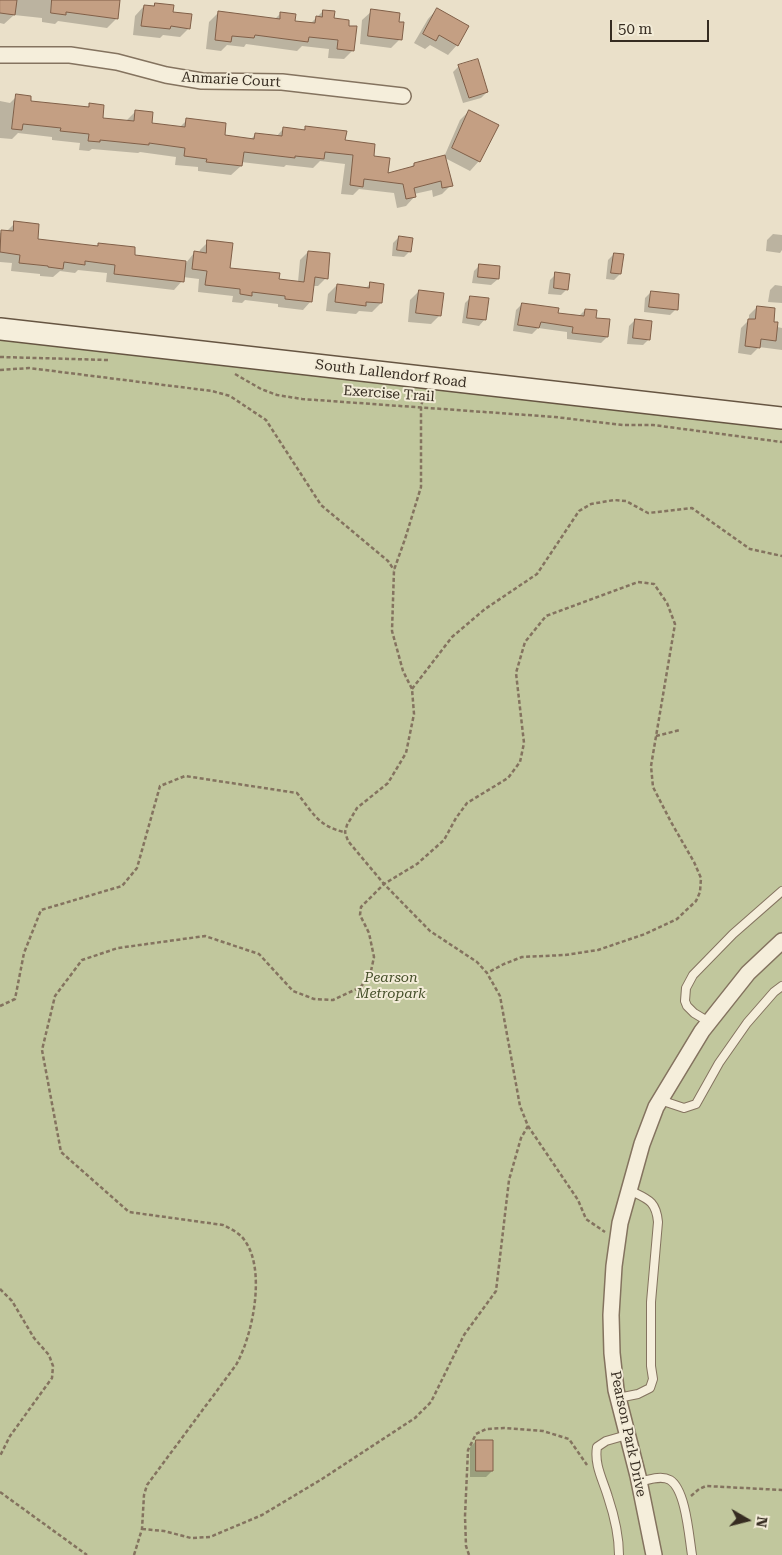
<!DOCTYPE html>
<html>
<head>
<meta charset="utf-8">
<style>
  body { margin:0 }
  #map { position:relative; width:782px; height:1555px; overflow:hidden; background:#eae0c9; font-family:"Roboto Serif",serif }
  canvas { display:block }
  .north { position:absolute; left:722px; top:1495px; width:50px; height:50px; -webkit-text-stroke:4px #f2ebd7; paint-order:stroke; rotate:98deg; font-size:14px; font-weight:700; line-height:20px; text-align:center; color:#362c21 }
  .north::after { content:''; display:block; margin:auto; width:18px; height:22px; background:#362c21; clip-path:polygon(50% 0,100% 100%,50% 72%,0 100%) }
  .scale { position:absolute; left:610px; top:20px; width:99px; height:22px; box-sizing:border-box; border:2px solid #362c21; border-top:0; padding-left:6px; font-size:15px; line-height:18px; white-space:nowrap; color:#362c21; -webkit-text-stroke:4px #f2ebd7; paint-order:stroke }
</style>
</head>
<body>
<div id="map">
<canvas width="782" height="1555"></canvas>
<div class="north">N</div>
<div class="scale">50 m</div>
</div>
<script>
const g = document.querySelector('canvas').getContext('2d');
g.lineJoin = 'round';
function paint(path, color) { g.fillStyle = color; g.fill(path, 'evenodd'); }
function strokePath(path, color, width, dash) { g.strokeStyle = color; g.lineWidth = width; g.lineCap = dash ? 'butt' : 'round'; g.setLineDash(dash || []); g.stroke(path); }
function drawText(font, color, halo, rows, align = 'center') {
  g.font = font + ' "Roboto Serif",serif'; g.lineWidth = 4; g.setLineDash([]); g.textBaseline = 'middle'; g.strokeStyle = halo; g.fillStyle = color; for (const [text, x, y, turn = 0] of rows) {
    g.save(); g.translate(x, y); g.rotate((+turn || 0) * Math.PI / 180); g.textAlign = isNaN(turn) ? turn : align; if (halo) g.strokeText(text, 0, 0); g.fillText(text, 0, 0); g.restore();
  }
}
paint(new Path2D(`
  M0,329L782,418V1555H0Z`), '#c1c79d');
paint(new Path2D(`
  M0,0H119L116,19L107,28L58,21L55,24L42,22V18L14,15L4,24L0,23Z
  M155,4L171,13L189,28L180,37L163,35L160,38L133,35L135,16L144,6L152,7Z
  M437,9L467,26L457,45L448,55L430,45L425,49L414,43L428,19Z
  M323,11L333,19L353,50L344,59L328,58L329,49L302,46L297,51L246,44L244,47L227,45L221,51L206,49L209,22L219,12L274,20L281,13L293,22L310,24Z
  M372,11L400,39L391,48L360,44L362,20Z
  M459,66L487,92L481,98L463,103L453,72Z
  M17,96L29,102L86,108L90,105L101,119L126,121L136,111L150,124L179,128L187,120L223,136L250,140L256,134L276,137L283,129L302,131L306,127L344,141L373,157L386,174L409,169L414,164L444,157L460,120L469,111L497,126L479,161L470,171L445,158L451,185L442,194L433,197L432,190L414,194L415,196L406,206L397,208L394,193L359,189L353,195L341,194L345,164L320,161L313,168L286,165L284,167L241,162V166L231,175L198,171V167L175,165L176,157L140,152L138,153L92,149L89,151L79,150L80,143L52,140V137L18,133L12,139L0,138V101L10,103Z
  M15,223L36,240L96,247L99,244L133,256L186,263L194,253H199L200,250L208,242L229,269L278,280L298,282L300,260L308,252L326,278L318,286H313L311,301L303,310L278,307V304L245,300L242,303L232,302L233,296L198,292L199,279L183,277L182,281L174,290L106,282L107,273L78,270L75,273L60,271L53,277L40,276V274L11,271L12,263L0,262V233L6,232Z
  M773,234L782,235V250L780,253L766,251L767,240Z
  M399,237L410,251L404,257L392,256L393,243Z
  M614,254L620,274L614,280L606,279L608,260Z
  M480,265L498,279L491,285L472,283L474,271Z
  M556,274L567,289L561,295L548,294L550,280Z
  M370,284L381,303L372,312L359,311L356,314L326,311L328,294L337,285L366,288Z
  M775,285L782,286V303L768,302L770,290Z
  M419,291L440,315L431,324L408,322L410,300Z
  M651,292L676,309L670,315L644,312L645,298Z
  M471,297L485,319L479,326L462,323L465,303Z
  M522,304L557,314L579,316L585,310L595,319L607,337L601,343L567,339V332L538,328L532,334L513,331L516,310Z
  M757,307L777,327L782,328V350L759,347L751,355L738,353L741,328L749,320V315Z
  M635,320L649,339L643,345L627,344L629,326Z
  M476,1441L492,1471L486,1477H470V1447Z`), '#0003');
const building = new Path2D(`
  M0,0H17L15,15L0,13Z
  M52,0H120L118,19L66,12V15L51,13Z
  M155,3L174,5L173,12L192,14L190,29L171,26L170,29L141,26L144,5L154,6Z
  M437,8L469,26L458,46L439,35L436,41L423,34Z
  M371,9L400,13L399,22H404L402,40L368,36Z
  M323,10L335,11L334,18L349,20V26H357L354,51L337,49L338,40L309,37L308,42L255,35L254,38L232,36L231,42L215,40L218,11L280,19V12L296,14L295,21L315,23L316,16L322,17Z
  M478,59L488,92L469,98L458,65Z
  M16,94L31,96V101L89,107V103L104,105L103,118L134,121L135,110L153,112L152,123L185,127L186,118L226,123L225,135L254,139L255,133L282,136L283,127L305,130V126L347,131L345,140L375,144L374,156L390,158L388,173L414,166V163L445,155L453,186L442,188L441,181L414,188L416,197L406,199L403,184L364,179L363,187L350,185L353,155L325,152L324,159L295,156V158L244,152L242,166L206,162L207,159L184,156L185,148L149,143V145L100,140V142L88,141L89,134L60,131L61,128L23,124L22,130L12,129Z
  M469,110L499,125L480,162L452,148Z
  M14,221L39,224L38,239L98,246V243L135,247V255L186,261L184,282L114,274L115,265L85,261V265L64,262L63,269L48,267V266L19,263L20,255L0,252L1,230L13,231Z
  M399,236L413,238L411,252L397,250Z
  M207,240L233,243L230,268L280,273L279,279L304,282L308,251L330,253L328,279L315,277L312,302L285,299V296L252,292V296L240,294V289L205,285L207,271L192,269L194,251L206,253Z
  M614,253L624,254L621,274L611,273Z
  M479,264L500,266L499,279L478,277Z
  M555,272L570,274L568,290L554,288Z
  M370,282L384,284L382,303L366,302V306L335,302L337,284L369,288Z
  M419,290L444,293L441,316L416,313Z
  M651,291L679,294L678,310L649,307Z
  M470,296L489,298L486,320L467,318Z
  M522,303L559,308L558,313L584,316L585,309L597,310L596,318L610,319L608,337L572,333L573,327L541,322L539,328L518,325Z
  M757,306L775,308L774,322H778L776,341L761,339L760,348L745,346L748,319H755Z
  M635,319L652,321L650,340L633,338Z
  M476,1440H493V1471H476Z`);
paint(building, '#c49f83');
strokePath(building, '#805f48', 1);
const lane = new Path2D(`
  M709,1022L694,1013L687,1006L685,1001L686,988L693,975L733,934L782,891
  M660,1100L684,1108L696,1104L719,1063L747,1023L774,992L782,986
  M618,1398L638,1394L650,1388L653,1379L651,1366V1302L658,1222C656,1200 647,1199 629,1190
  M639,1482C648,1480 661,1475 670,1480C686,1490 689,1537 692,1555
  M619,1555C619,1536 614,1515 608,1497C603,1480 594,1465 597,1447L606,1441L627,1435`);
const street = new Path2D(`
  M0,55H70L117,62L166,75L202,81L282,82L403,96
  M654,1555L638,1476L616,1390L612,1353L611,1315L614,1266L620,1223L642,1144L656,1107L702,1031L748,973L782,941`);
const secondary = new Path2D(`
  M0,329L782,418`);
strokePath(lane, '#84735f', 10);
strokePath(street, '#84735f', 18);
strokePath(secondary, '#665542', 24);
strokePath(new Path2D(`
  M0,357L108,360
  M0,370L29,368L212,391L230,396L266,420L321,505L388,561L394,570
  M235,374L261,389L277,395L302,399L555,417L623,425H653L782,442
  M424,394L421,407V487L405,539L394,570L392,631L403,671L412,689L414,714L406,753L388,783L357,808L347,825L345,832L348,841L384,884L430,931L477,962L487,973L500,996L520,1106L528,1126L578,1200L586,1219L605,1232
  M412,689L452,637L485,609L537,574L579,511L591,504L614,500L626,501L648,513L692,508L750,549L782,556
  M656,736L680,730
  M0,1006L15,999L24,953L41,910L122,886L137,868L160,786L185,776L297,793C313,813 318,826 344,832
  M0,1289L12,1301L34,1338L49,1355L53,1366L52,1378L10,1436L0,1456
  M0,1492L87,1555
  M691,1496L699,1489L706,1486L782,1490
  M142,1529L164,1531L191,1538L210,1537L262,1515L322,1479L415,1418L431,1402L464,1335L496,1291L509,1180L521,1138L528,1126
  M134,1555L142,1529L144,1495L147,1485L236,1365C253,1335 266,1270 245,1241C240,1233 231,1229 223,1225L129,1212L61,1152L42,1050L55,996L82,960L118,948L205,936L259,954L293,991L314,999L333,1000L361,987L371,971L374,957L369,933L360,915L361,907L384,884L417,864L444,840L456,818L467,803L508,778L520,762L524,743L516,673L525,642L546,616L638,582L654,584L667,603L675,624L651,766L653,787L671,822L694,862L701,878L700,892L696,901L677,919L645,934L598,950L565,955L522,957L504,964L487,973
  M469,1555L466,1546L465,1516L468,1450L476,1434L486,1429L504,1428L543,1431L569,1439L587,1465`), '#84735f', 2.5, [4, 2.5]);
strokePath(lane, '#f5eedb', 8);
strokePath(street, '#f5eedb', 15);
strokePath(secondary, '#f5eedb', 21);
drawText('14px', '#362c21', '#f2ebd7', [
  ["Anmarie Court",231,80,3],
  ["South Lallendorf Road",391,374,7],
  ["Exercise Trail",389,394,4],
  ["Pearson Park Drive",628,1434,78]
]);
drawText('italic 14px', '#46502a', '#f2ebd7', [
  ["Pearson",391,978],
  ["Metropark",391,994]
]);
</script>
</body>
</html>
